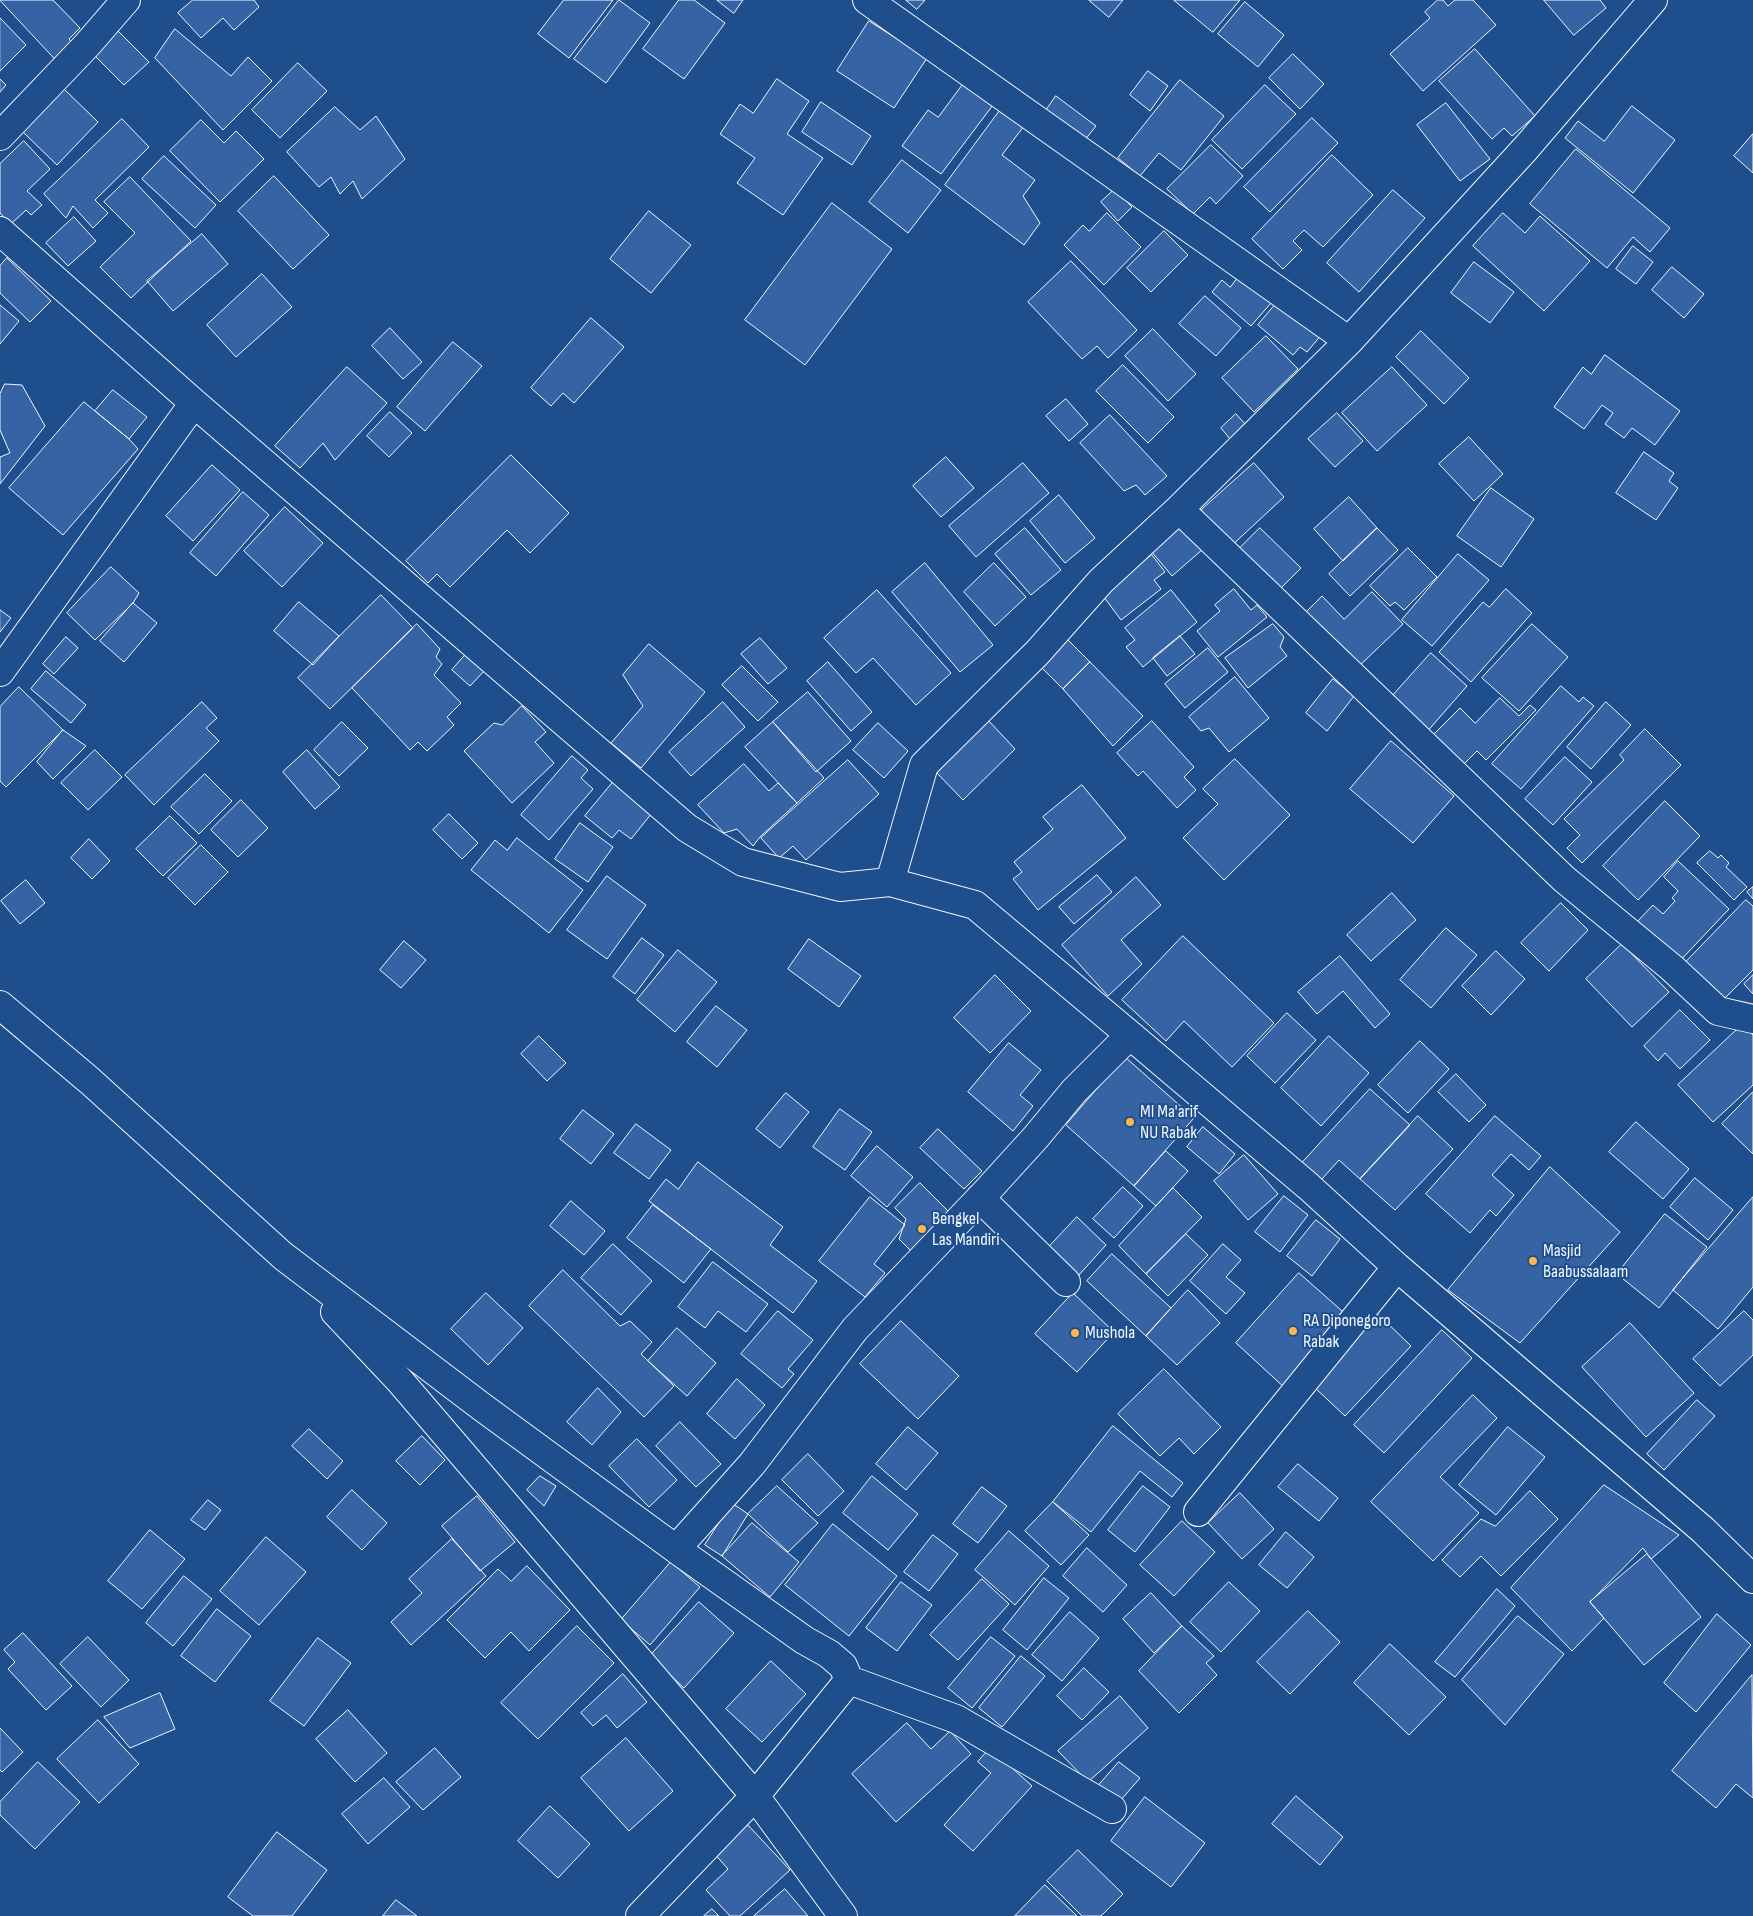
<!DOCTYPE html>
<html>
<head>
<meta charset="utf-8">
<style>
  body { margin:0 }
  canvas { display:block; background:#1f4e8c }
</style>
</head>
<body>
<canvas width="1753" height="1916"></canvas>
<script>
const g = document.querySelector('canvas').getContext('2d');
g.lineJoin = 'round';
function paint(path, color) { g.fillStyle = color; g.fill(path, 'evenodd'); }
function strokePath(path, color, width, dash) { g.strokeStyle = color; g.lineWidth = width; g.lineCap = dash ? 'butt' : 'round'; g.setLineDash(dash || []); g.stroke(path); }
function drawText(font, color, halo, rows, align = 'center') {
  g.font = font + ' "Sofia Sans Condensed",sans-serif'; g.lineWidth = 4; g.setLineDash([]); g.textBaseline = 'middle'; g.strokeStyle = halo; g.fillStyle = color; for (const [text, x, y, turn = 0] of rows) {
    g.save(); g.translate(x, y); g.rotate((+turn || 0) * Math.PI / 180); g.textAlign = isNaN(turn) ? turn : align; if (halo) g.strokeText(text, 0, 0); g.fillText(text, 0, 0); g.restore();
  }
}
const building = new Path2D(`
  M0,0H53L80,28L69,39L75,46L58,62Z
  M193,0H254L259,7L234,30L223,18L201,38L178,13Z
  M564,0H613L569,58L538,34Z
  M619,0L650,23L606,83L574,59Z
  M679,0H694L725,23L684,79L643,49Z
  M717,0H743L734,13Z
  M906,0H925L917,9Z
  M1089,0H1123L1109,17Z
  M1174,0H1240L1213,32Z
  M1438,0H1443L1448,6L1455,0H1473L1496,25L1423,91L1390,54L1430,18L1425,12Z
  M1544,0H1600L1606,8L1574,35Z
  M1245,2L1284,35L1258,67L1218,34Z
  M0,18L26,45L0,71Z
  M869,21L927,58L894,108L837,71Z
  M175,29L231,76L248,57L272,81L223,130L155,58Z
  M118,31L149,62L124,85L94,55Z
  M1475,49L1535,116L1512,136L1504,128L1492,139L1439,81Z
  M1293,54L1324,84L1300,109L1269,78Z
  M298,63L327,91L280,138L252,110Z
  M1148,71L1168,86L1150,111L1130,95Z
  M0,79L6,85L0,92Z
  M777,79L809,101L787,134L823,158L783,215L737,183L755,158L720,134L740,104L753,113Z
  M1180,80L1224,116L1181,170L1159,153L1140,176L1118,158Z
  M964,83L993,105L941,174L902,146L928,110L938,117Z
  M1265,85L1296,114L1242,169L1212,140Z
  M64,89L98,122L57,165L23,132Z
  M1056,96L1096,126L1084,141L1045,112Z
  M821,102L871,136L852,165L802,132Z
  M1446,103L1490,159L1460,181L1417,125Z
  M1632,106L1675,140L1633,193L1565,138L1578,121L1604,141Z
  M335,107L360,130L376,116L405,159L362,199L353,181L340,194L331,177L319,187L287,152Z
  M1001,109L1024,126L1002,155L1035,180L1023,196L1040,223L1024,245L945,185Z
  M1312,118L1338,143L1270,212L1244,187Z
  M122,119L149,147L95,200L108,213L93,228L73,206L66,218L44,194Z
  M201,120L224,143L236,131L264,159L220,202L170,151Z
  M1753,134V173L1734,156Z
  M24,141L50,169L27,191L42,205L31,215L26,210L11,224L0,213V164Z
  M1211,145L1243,176L1216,204L1210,197L1193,214L1167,189Z
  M1576,149L1670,228L1650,252L1633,237L1607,268L1530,204Z
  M1332,155L1373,195L1323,247L1304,230L1293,241L1302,250L1283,269L1252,239Z
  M164,156L216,205L195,228L142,179Z
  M902,160L941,190L908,233L869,202Z
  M274,176L329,235L293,269L238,211Z
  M130,177L191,241L131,298L100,267L135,233L104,202Z
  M1115,189L1132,207L1118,221L1101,202Z
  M1393,190L1425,218L1359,292L1327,263Z
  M832,203L892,249L805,365L745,320Z
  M649,211L691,245L651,293L610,259Z
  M1107,213L1141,247L1104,285L1064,245L1083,225L1089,231Z
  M1503,213L1525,233L1540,216L1590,261L1544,311L1473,246Z
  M74,217L96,241L68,266L46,243Z
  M1164,231L1188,255L1151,292L1127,268Z
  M202,234L228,264L173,311L147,281Z
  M1633,246L1653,262L1636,284L1616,269Z
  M7,258L51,301L30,322L0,293V266Z
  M1071,261L1137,330L1108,358L1097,346L1082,359L1028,302Z
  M1474,262L1514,292L1490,323L1451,293Z
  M1672,267L1704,294L1684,318L1652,290Z
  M262,274L292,307L236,357L207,325Z
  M1240,275L1271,303L1251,326L1212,292L1222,280L1230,287Z
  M1205,296L1241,328L1216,356L1179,324Z
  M1280,299L1322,334L1307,352L1300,347L1293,355L1258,325Z
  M0,305L19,321L0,344Z
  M591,318L624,347L574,403L563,393L551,406L531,388Z
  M390,328L422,362L403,379L372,346Z
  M1153,329L1196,374L1168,401L1125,356Z
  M1421,331L1469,378L1444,404L1396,357Z
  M1266,336L1298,369L1254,412L1222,378Z
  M453,342L482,366L425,431L397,407Z
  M1605,355L1680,411L1655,445L1632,428L1624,438L1605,424L1613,413L1602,405L1584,429L1554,407L1583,367L1591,374Z
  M1123,365L1174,417L1148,443L1096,391Z
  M347,367L387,403L335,460L323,443L300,468L275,446Z
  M1392,367L1427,405L1377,451L1342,413Z
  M5,384L22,385L45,426L0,484V457L10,453L0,430V394Z
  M113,390L147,417L129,439L95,411Z
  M1066,399L1088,424L1069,441L1046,416Z
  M84,402L129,439L138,449L63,535L9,488Z
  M390,412L412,433L389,457L367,436Z
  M1337,413L1363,441L1335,467L1308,439Z
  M1236,414L1246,425L1230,439L1221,428Z
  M1110,415L1167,476L1145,495L1136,485L1124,491L1080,443Z
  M1469,437L1503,474L1474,501L1439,464Z
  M1644,452L1674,473L1669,481L1678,488L1656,520L1616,493Z
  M511,455L569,513L530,553L507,530L450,587L437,574L428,583L406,561Z
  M946,457L974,488L941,517L913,486Z
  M1023,463L1049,493L976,557L949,526Z
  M1254,463L1284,497L1229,548L1198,513Z
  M212,465L240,490L193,541L166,516Z
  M1491,488L1534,519L1501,567L1457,536Z
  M243,492L269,515L216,576L190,553Z
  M1059,495L1095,538L1065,563L1030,521Z
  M1349,497L1377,528L1343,561L1314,529Z
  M285,507L323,543L282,587L244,551Z
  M1182,524L1203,549L1172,576L1151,551Z
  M1025,528L1061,570L1031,595L995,554Z
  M1260,528L1301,568L1276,593L1235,553Z
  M1377,528L1398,550L1350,596L1329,574Z
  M1408,548L1437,577L1404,610L1395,602L1390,606L1370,586Z
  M1458,554L1489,580L1432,646L1402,620Z
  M1152,555L1165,572L1154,580L1161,589L1121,620L1101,593Z
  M925,563L993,645L960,672L892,592Z
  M994,563L1026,597L995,626L964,592Z
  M111,567L139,593L133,603L95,640L67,613Z
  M1234,589L1251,610L1257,605L1267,617L1218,657L1197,631L1220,611L1215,605Z
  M1506,589L1532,613L1471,682L1439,652L1483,602L1489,607Z
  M877,590L951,673L916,705L873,658L856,673L824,638Z
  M1171,590L1197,622L1143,667L1126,647L1135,640L1125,628Z
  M1372,592L1403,624L1356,669L1303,615L1322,596L1344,619Z
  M381,595L413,628L330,709L298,678Z
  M299,602L339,636L313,665L274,631Z
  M133,603L157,623L124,662L100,641Z
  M0,610L11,618L0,632Z
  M417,624L440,649L436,657L442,664L434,675L461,703L447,717L454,725L427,751L418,742L410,750L352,688Z
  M1273,624L1284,637L1280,647L1287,656L1248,688L1225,658Z
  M1532,624L1568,657L1519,711L1482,678Z
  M1180,636L1195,654L1167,676L1153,658Z
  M66,637L78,648L54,674L43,664Z
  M760,638L787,668L768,684L741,654Z
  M1067,639L1090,662L1063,689L1040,666Z
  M649,644L705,692L641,768L611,743L643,706L623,675Z
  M1208,648L1228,672L1185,708L1165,684Z
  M467,653L485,670L470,686L452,670Z
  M1431,653L1467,686L1425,734L1388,701Z
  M828,662L872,712L851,731L807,681Z
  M1090,662L1143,716L1113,746L1063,689Z
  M742,666L778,702L758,721L722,685Z
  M46,671L86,705L71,723L31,689Z
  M1235,677L1269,718L1229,752L1209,728L1201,731L1189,717Z
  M1333,679L1354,696L1327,731L1306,713Z
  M1561,686L1579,702L1583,697L1594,706L1521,789L1492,764Z
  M19,687L63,730L6,787L0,781V707Z
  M808,692L851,741L816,772L773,722Z
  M1500,698L1519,716L1530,705L1536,710L1486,760L1477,751L1462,766L1432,736L1460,708L1475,723Z
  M202,702L217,718L206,728L219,741L154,805L125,775Z
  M723,702L745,727L691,776L669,752Z
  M1606,702L1631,725L1591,769L1567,747Z
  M522,706L546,732L535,742L554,763L512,803L464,751L494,723L502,725Z
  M988,720L1015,749L963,800L935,771Z
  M1152,721L1194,767L1184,777L1196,790L1177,808L1143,771L1138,776L1117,753Z
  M342,722L368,748L339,776L314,750Z
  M773,722L824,778L797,803L745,747Z
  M878,723L908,751L884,778L853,750Z
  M1645,729L1681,765L1582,863L1567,848L1580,835L1564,819L1624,760L1620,755Z
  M63,730L86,746L53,779L37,762Z
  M1391,741L1454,796L1413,843L1350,789Z
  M95,750L122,777L88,810L61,783Z
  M307,750L340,787L315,809L283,772Z
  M572,756L588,770L581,778L593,789L549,840L521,815Z
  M1565,757L1592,782L1553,825L1525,799Z
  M1235,759L1290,815L1224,880L1183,838L1218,804L1203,789Z
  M848,760L879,794L806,860L793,846L779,858L761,838Z
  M744,764L769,791L778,783L797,803L760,837L753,846L737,829L724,833L698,805Z
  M205,774L232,801L199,834L171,807Z
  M614,781L652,813L631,839L619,830L612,838L585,816Z
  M1082,785L1126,838L1038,910L1013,879L1022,872L1014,862L1053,829L1043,817Z
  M241,800L268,828L238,857L211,830Z
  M1665,801L1700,836L1638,900L1603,866Z
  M449,814L478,843L462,859L433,830Z
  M170,816L197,843L163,876L136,849Z
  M580,823L613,847L588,882L555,859Z
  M517,838L583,890L549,933L471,870L495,840L507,850Z
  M89,839L110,861L92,879L71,858Z
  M201,845L228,872L195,905L168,878Z
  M1710,851L1718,858L1721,855L1729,863L1726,867L1747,887L1734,900L1697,863Z
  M1678,861L1729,909L1677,964L1635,924L1653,905L1663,914L1675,901L1672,898L1678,891L1664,877Z
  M1097,875L1112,892L1074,924L1059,907Z
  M607,876L646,905L607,959L567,930Z
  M1136,877L1161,905L1121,940L1142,964L1108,996L1062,945Z
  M26,880L45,903L20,924L1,901Z
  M1753,887V899L1747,892Z
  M1392,893L1416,920L1371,961L1347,935Z
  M1746,900L1753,906V970L1724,999L1686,962Z
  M1561,903L1588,930L1549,971L1521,943Z
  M1446,928L1477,955L1431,1008L1400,980Z
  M1183,936L1274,1023L1232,1067L1184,1021L1166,1041L1122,1000Z
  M642,938L664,955L635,994L613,977Z
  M809,939L861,976L839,1007L788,969Z
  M404,941L426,960L401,988L380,970Z
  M1622,944L1669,992L1632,1027L1586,979Z
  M678,950L717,982L675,1032L637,1000Z
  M1496,951L1525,979L1491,1015L1462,986Z
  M1340,956L1390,1014L1375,1028L1343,991L1317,1014L1298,992Z
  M995,975L1031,1011L990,1053L954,1018Z
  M1753,975V994L1744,984Z
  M716,1006L747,1030L717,1067L687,1042Z
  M1680,1010L1710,1040L1680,1069L1665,1053L1658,1061L1644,1046Z
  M1287,1013L1316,1040L1275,1083L1247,1056Z
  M1743,1024L1753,1035V1085L1713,1122L1678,1085Z
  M539,1036L566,1063L547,1081L521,1054Z
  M1329,1036L1369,1073L1321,1126L1281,1088Z
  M1420,1041L1449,1069L1408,1113L1378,1085Z
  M1009,1043L1041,1070L1020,1095L1033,1106L1013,1131L968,1092Z
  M1125,1057L1194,1118L1134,1186L1066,1125Z
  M1456,1074L1486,1105L1469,1122L1438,1092Z
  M1370,1089L1410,1125L1360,1179L1339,1160L1321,1180L1302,1163Z
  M1753,1092V1154L1722,1124Z
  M786,1093L809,1112L780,1148L756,1129Z
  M840,1109L872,1132L845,1170L813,1147Z
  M583,1110L614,1134L591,1164L560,1139Z
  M1418,1116L1453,1149L1395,1210L1360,1179Z
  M1495,1116L1541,1156L1529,1170L1511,1154L1492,1175L1514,1195L1496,1216L1490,1210L1470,1233L1426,1194Z
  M1636,1122L1689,1169L1663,1199L1609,1152Z
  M636,1124L671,1150L649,1179L614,1153Z
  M1203,1127L1235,1154L1219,1174L1187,1147Z
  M938,1129L982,1171L964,1189L920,1148Z
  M877,1146L913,1177L887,1207L851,1176Z
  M1166,1151L1188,1171L1156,1206L1134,1186Z
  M1244,1155L1278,1194L1248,1220L1214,1181Z
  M698,1162L783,1227L770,1245L817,1281L793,1313L649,1201L666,1179L678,1189Z
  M1550,1167L1620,1232L1520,1343L1448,1290Z
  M1695,1178L1733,1210L1708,1240L1670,1207Z
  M920,1183L954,1217L915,1255L899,1239L906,1219L895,1208Z
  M1123,1187L1143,1206L1114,1238L1093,1219Z
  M1173,1188L1202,1217L1146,1274L1119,1246Z
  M1284,1196L1308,1215L1280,1252L1255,1232Z
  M870,1197L905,1225L874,1264L885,1273L865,1297L819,1261Z
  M1753,1197V1287L1718,1329L1673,1290Z
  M571,1201L605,1231L584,1255L550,1226Z
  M653,1205L711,1249L684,1283L627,1238Z
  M1665,1214L1707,1247L1659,1308L1617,1274Z
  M1077,1217L1106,1245L1078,1276L1048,1248Z
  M1316,1220L1340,1239L1312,1276L1287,1256Z
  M1186,1234L1208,1255L1168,1296L1146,1274Z
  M613,1244L652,1281L621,1315L581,1278Z
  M1223,1244L1241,1260L1226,1277L1245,1293L1226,1314L1190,1281Z
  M1112,1254L1171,1308L1146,1336L1087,1281Z
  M713,1262L768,1304L746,1332L718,1311L705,1328L678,1307Z
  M563,1270L620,1326L630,1321L652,1342L641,1354L674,1386L644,1417L529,1306Z
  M1299,1273L1350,1318L1286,1389L1236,1343Z
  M1188,1290L1220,1323L1177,1365L1146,1336Z
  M486,1293L523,1328L488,1365L451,1329Z
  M1073,1293L1114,1332L1077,1372L1035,1334Z
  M778,1311L813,1340L788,1369L794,1374L782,1388L741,1354Z
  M1744,1311L1753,1320V1355L1720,1386L1693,1359Z
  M1379,1315L1411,1346L1345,1416L1313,1386Z
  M901,1321L959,1376L918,1419L860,1364Z
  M1630,1323L1694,1393L1646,1437L1582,1367Z
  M677,1328L716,1363L687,1396L648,1361Z
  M1442,1330L1472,1358L1384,1453L1354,1425Z
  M1164,1369L1221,1427L1194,1454L1179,1438L1160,1456L1118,1414Z
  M737,1379L765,1405L735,1439L707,1414Z
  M598,1388L621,1412L592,1445L567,1422Z
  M1473,1395L1497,1418L1440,1477L1479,1513L1433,1561L1371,1502Z
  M1697,1400L1715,1416L1664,1470L1647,1454Z
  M680,1422L721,1464L696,1487L656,1446Z
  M1113,1426L1183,1483L1172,1497L1140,1471L1091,1532L1053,1502Z
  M908,1427L938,1453L906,1490L876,1464Z
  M1508,1427L1545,1457L1496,1515L1459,1485Z
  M309,1429L343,1461L327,1479L292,1446Z
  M422,1436L445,1460L420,1485L396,1461Z
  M637,1439L677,1480L649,1507L609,1466Z
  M808,1454L844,1491L818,1516L782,1480Z
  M1298,1464L1338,1498L1319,1521L1278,1487Z
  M540,1476L556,1486L544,1506L527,1490Z
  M872,1476L918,1514L888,1550L843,1513Z
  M1604,1485L1679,1535L1651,1559L1643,1548L1590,1602L1604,1618L1572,1651L1511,1588Z
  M777,1486L818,1523L788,1552L748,1514Z
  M1143,1486L1170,1507L1135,1552L1108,1530Z
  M982,1487L1007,1506L978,1543L953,1524Z
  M352,1490L387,1523L362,1550L327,1517Z
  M1530,1491L1558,1519L1501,1576L1481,1556L1460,1577L1442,1560L1481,1519L1495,1526Z
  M1240,1493L1274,1529L1242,1559L1208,1523Z
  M477,1496L515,1542L480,1571L442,1526Z
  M208,1500L221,1510L205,1530L191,1520Z
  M1053,1502L1089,1535L1061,1565L1025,1531Z
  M732,1503L748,1514L722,1556L705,1545Z
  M1182,1521L1215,1552L1174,1596L1140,1565Z
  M752,1523L799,1562L770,1597L722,1556Z
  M833,1524L897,1576L849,1636L785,1585Z
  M150,1530L185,1559L142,1609L108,1581Z
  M1009,1531L1049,1566L1015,1605L975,1570Z
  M1286,1532L1314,1557L1287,1588L1259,1565Z
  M933,1535L958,1554L929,1591L904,1572Z
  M266,1537L306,1572L259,1625L220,1591Z
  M452,1539L486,1576L411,1645L391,1622L422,1593L409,1579Z
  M1087,1548L1127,1585L1103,1612L1063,1576Z
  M1647,1554L1701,1617L1644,1665L1590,1602Z
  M671,1562L700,1587L650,1645L621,1620Z
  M527,1566L570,1610L529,1651L511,1632L485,1658L447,1620L498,1569L511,1581Z
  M184,1576L212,1599L173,1646L146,1623Z
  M1044,1578L1069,1598L1027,1650L1003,1630Z
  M982,1579L1009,1604L958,1660L930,1635Z
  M901,1582L932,1605L897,1651L866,1628Z
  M1229,1582L1260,1611L1221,1652L1190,1622Z
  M1497,1589L1515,1606L1455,1677L1435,1662Z
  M1151,1593L1182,1626L1154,1653L1123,1619Z
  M699,1602L734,1633L684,1688L650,1656Z
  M217,1609L251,1636L215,1682L181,1656Z
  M1308,1611L1340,1642L1290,1694L1257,1662Z
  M1070,1612L1099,1638L1062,1681L1032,1655Z
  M1717,1614L1751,1645L1696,1712L1664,1683Z
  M1518,1616L1564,1654L1505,1725L1462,1680Z
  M577,1626L614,1663L538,1739L501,1703Z
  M1182,1626L1214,1656L1206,1663L1217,1675L1179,1713L1139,1671Z
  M23,1633L72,1686L46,1710L8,1669L15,1662L4,1650Z
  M88,1637L129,1680L101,1707L60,1664Z
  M991,1637L1015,1656L972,1708L948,1688Z
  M318,1638L351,1663L304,1726L270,1701Z
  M1390,1644L1446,1697L1409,1735L1354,1683Z
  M1021,1656L1045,1676L1002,1727L979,1708Z
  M771,1661L806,1694L762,1742L726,1709Z
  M1084,1668L1109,1692L1082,1720L1057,1696Z
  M623,1674L647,1702L617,1728L606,1715L593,1726L581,1713Z
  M1752,1675L1753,1798L1736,1784L1716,1808L1672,1771Z
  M160,1693L175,1729L130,1748L104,1717Z
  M1120,1696L1148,1728L1088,1782L1058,1751Z
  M348,1710L387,1753L355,1782L316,1739Z
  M98,1720L139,1764L99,1803L57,1759Z
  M907,1723L931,1749L950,1731L971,1754L896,1822L852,1774Z
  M0,1728L23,1752L2,1772L0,1770Z
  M626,1738L673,1791L629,1831L581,1778Z
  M435,1748L461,1777L423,1810L396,1782Z
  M990,1748L1032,1786L973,1851L944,1825L991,1773L978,1762Z
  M38,1762L80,1802L35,1849L0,1815V1802Z
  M1119,1762L1140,1778L1120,1801L1099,1785Z
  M384,1778L410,1807L368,1844L342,1814Z
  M1296,1796L1343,1837L1320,1865L1272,1824Z
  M1145,1797L1205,1843L1171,1887L1111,1841Z
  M550,1806L590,1844L558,1878L518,1841Z
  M746,1823L790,1870L740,1916H730L706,1890L728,1869L713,1852Z
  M277,1832L327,1870L292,1916H253L228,1897Z
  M1078,1850L1123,1894L1101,1916H1082L1047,1881Z
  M1045,1885L1077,1916H1015Z
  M785,1889L808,1916H754Z
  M396,1900L417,1916H383Z
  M712,1909L719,1916H704Z`);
paint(building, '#3563a3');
strokePath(building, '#f2f6ff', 1);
const minor = new Path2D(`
  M867,0L1349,341
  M0,136L87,45L126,0
  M0,231L194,403L687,828L743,862L840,887L890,882L975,905L1130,1035
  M1179,509L1564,879L1672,968L1718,1011L1753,1019
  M0,672L194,403
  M890,882L924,765L1037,653L1101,581L1179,509L1349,341L1526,148L1653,0
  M0,1005L90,1081L283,1256L482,1407L676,1549L752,1464L855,1329L986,1192L1036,1137L1074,1091L1130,1035L1308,1186L1397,1267L1703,1530L1753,1579
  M980,1198L1066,1282
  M335,1312L400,1381L755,1796L843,1916
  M1198,1512L1397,1267
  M849,1680L956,1719L1112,1809
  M640,1916L755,1796L849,1680L843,1666L829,1654L804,1640L676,1549`);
strokePath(minor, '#f2f6ff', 30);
strokePath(minor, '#1f4e8c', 28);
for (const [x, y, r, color] of [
  [1130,1122,5,"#ffb74d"],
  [922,1229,5,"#ffb74d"],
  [1533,1261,5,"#ffb74d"],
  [1293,1331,5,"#ffb74d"],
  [1075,1333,5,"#ffb74d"]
]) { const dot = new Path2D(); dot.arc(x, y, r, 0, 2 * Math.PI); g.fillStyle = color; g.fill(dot); strokePath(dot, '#1f4e8c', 2); }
drawText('18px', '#f2f6ff', '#1f4e8c', [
  ["MI Ma'arif",1140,1112],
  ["NU Rabak",1140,1133],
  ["Bengkel",932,1219],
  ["Las Mandiri",932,1240],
  ["Masjid",1543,1251],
  ["Baabussalaam",1543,1272],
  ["RA Diponegoro",1303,1321],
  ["Rabak",1303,1342],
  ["Mushola",1085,1333]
], 'left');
</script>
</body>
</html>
